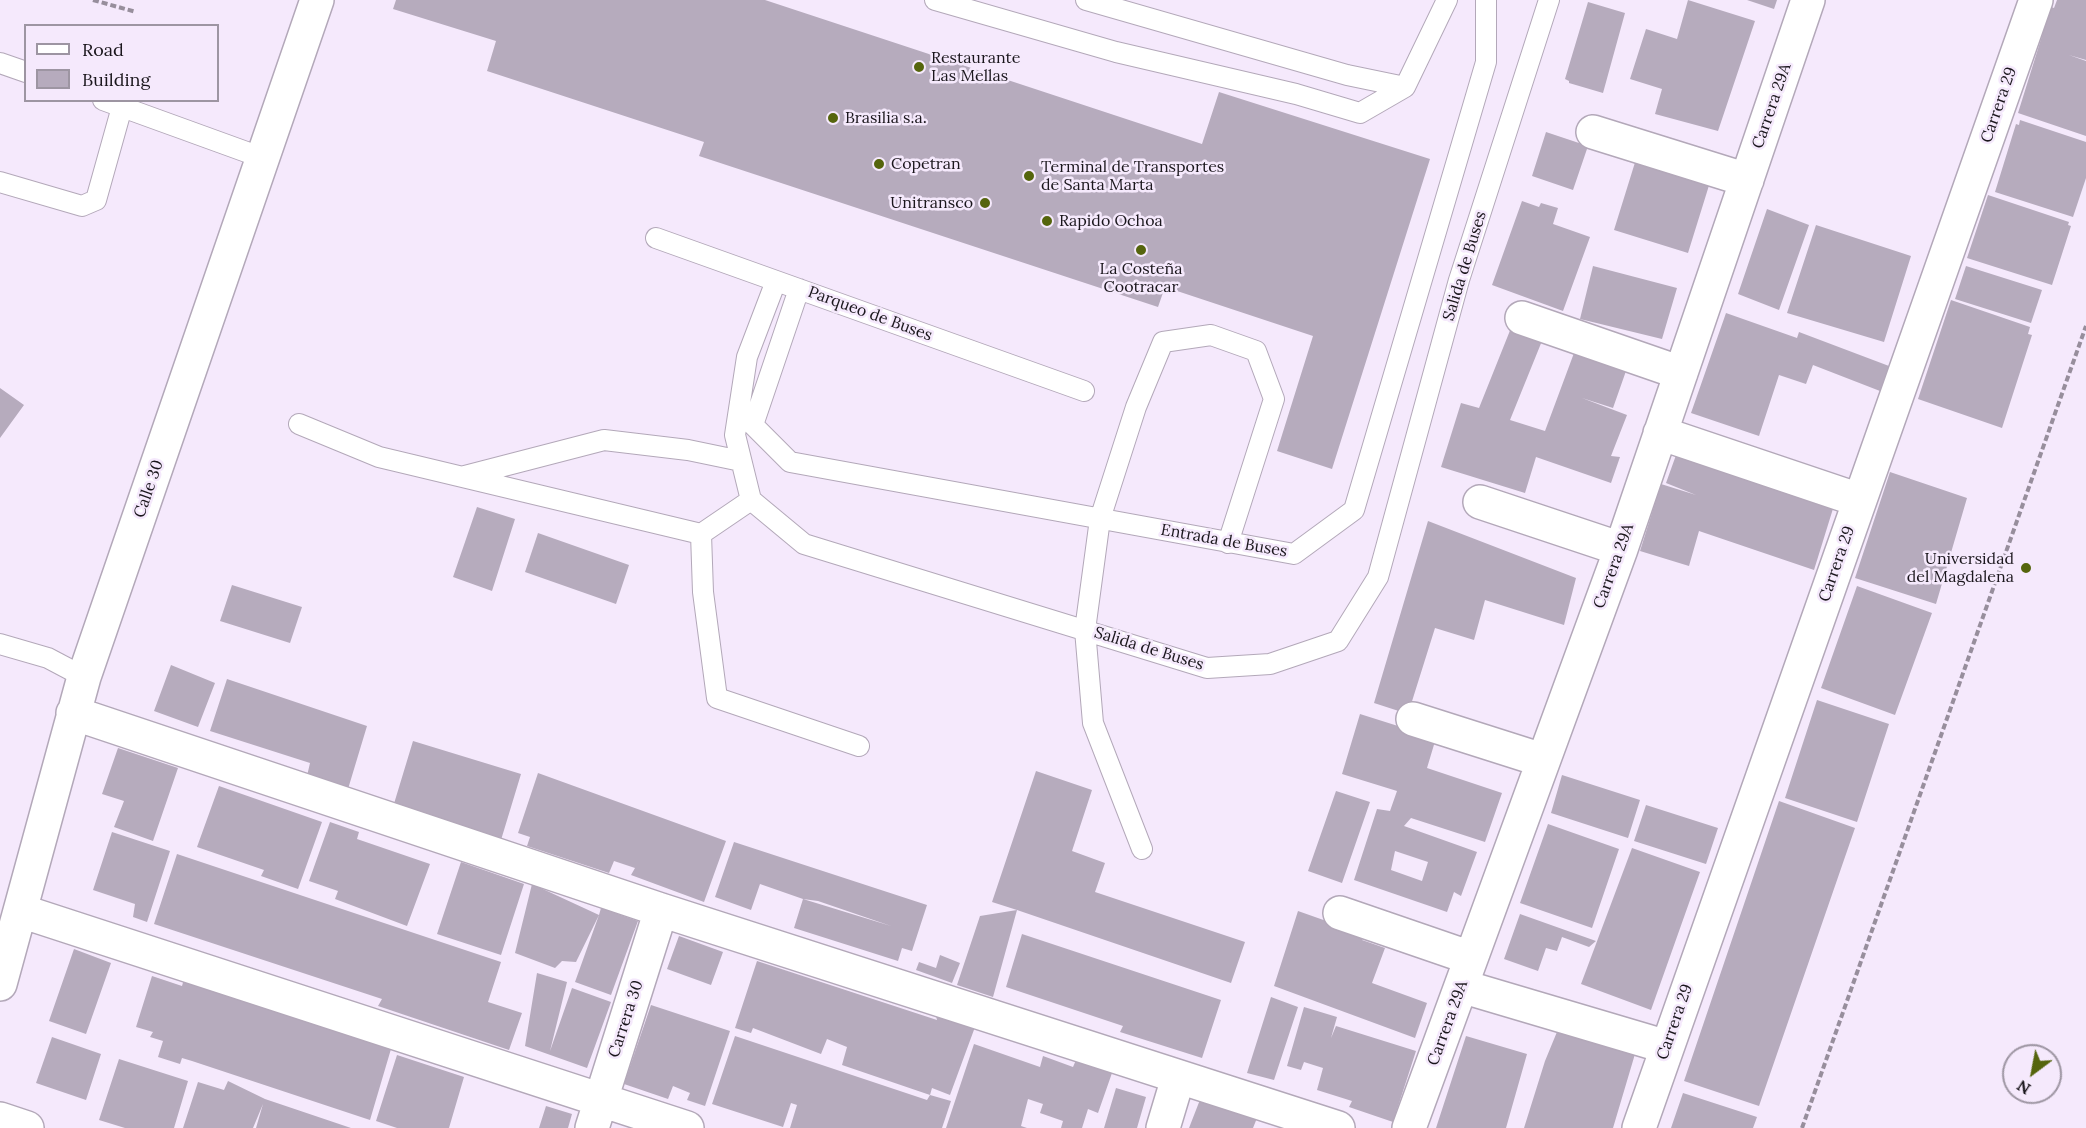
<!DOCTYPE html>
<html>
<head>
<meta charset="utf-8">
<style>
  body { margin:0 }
  #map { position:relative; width:2086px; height:1128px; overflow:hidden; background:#f5e9fc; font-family:Lora,serif }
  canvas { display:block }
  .legend { position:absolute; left:24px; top:24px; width:195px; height:78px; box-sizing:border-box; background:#f5e9fc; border:2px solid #9d95a2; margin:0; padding:8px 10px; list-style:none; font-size:18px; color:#1a161c }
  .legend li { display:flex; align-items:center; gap:12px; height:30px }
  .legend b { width:30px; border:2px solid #9d95a2 }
  .north { position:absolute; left:2002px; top:1044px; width:60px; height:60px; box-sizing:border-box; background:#f5e9fc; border:2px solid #9d95a2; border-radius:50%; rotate:212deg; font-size:16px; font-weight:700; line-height:24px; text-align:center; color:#1a161c }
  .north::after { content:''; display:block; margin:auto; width:21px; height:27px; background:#55650d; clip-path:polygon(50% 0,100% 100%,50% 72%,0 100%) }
</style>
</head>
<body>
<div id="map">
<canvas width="2086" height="1128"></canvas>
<ul class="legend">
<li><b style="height:8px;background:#fff"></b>Road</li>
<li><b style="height:16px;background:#b6abbd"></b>Building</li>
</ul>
<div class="north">N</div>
</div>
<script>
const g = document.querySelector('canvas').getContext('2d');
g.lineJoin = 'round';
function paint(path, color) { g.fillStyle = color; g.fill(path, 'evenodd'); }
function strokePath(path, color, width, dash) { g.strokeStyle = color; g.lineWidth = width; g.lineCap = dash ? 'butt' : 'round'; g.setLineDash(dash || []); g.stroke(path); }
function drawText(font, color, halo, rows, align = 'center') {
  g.font = font + ' Lora,serif'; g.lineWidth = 5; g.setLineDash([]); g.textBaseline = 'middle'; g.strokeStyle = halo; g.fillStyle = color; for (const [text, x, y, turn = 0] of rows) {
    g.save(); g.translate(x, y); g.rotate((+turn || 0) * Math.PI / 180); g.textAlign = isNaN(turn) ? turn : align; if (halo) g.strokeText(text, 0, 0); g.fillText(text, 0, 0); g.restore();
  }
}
paint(new Path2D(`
  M396,0H765L1202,144L1219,92L1430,159L1332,469L1277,451L1313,336L1165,287L1158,307L699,156L704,142L487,71L496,41L393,9Z
  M1688,0L1755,21L1718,131L1655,114L1662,89L1630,79L1646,29L1677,39Z
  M1747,0H1777L1774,9Z
  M2057,0H2086V60L2069,55L2086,61V136L2018,113L2051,7L2054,8Z
  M1588,2L1625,13L1603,93L1569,83V81L1565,79Z
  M2020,120L2086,142V178L2073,217L1995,192L2016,124L2019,125Z
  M1546,132L1588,146L1573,190L1532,176Z
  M1637,156L1711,179L1688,253L1614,230Z
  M1988,195L2069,222L2068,225L2071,226L2052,285L1967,258Z
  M1522,201L1539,207L1541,203L1558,208L1553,224L1590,237L1563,311L1492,285Z
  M1767,209L1809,225L1779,310L1738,294Z
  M1816,225L1911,256L1884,342L1787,313Z
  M1593,266L1677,288L1662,339L1580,319Z
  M1966,266L2042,290L2031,323L1955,299Z
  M1951,300L2030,327L2028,334L2032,335L2002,428L1918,399Z
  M1726,313L1797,338L1799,332L1889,366L1880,391L1813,365L1806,384L1779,375L1759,436L1691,413Z
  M1513,323L1544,336L1510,420L1545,431L1574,353L1626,371L1613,408L1582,398L1627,415L1611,456L1620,457L1611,483L1536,457L1525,493L1441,467L1461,403L1479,408Z
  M0,388L24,405L0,438Z
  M1680,444L1836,499L1814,570L1699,531L1689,566L1640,551L1661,484L1696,495L1666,483Z
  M1890,472L1967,498L1936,604L1855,578Z
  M477,507L515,519L492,591L453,577Z
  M1428,521L1576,578L1564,625L1485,600L1474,640L1435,628L1408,714L1374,703Z
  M538,533L629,565L616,604L525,572Z
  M232,585L302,607L290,643L220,621Z
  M1857,586L1932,613L1895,715L1821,688Z
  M171,665L215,683L198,727L154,711Z
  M227,679L367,726L348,789L307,776L310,763L210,731Z
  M1817,700L1889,724L1857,822L1785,798Z
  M1360,714L1436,738L1427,768L1502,793L1485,842L1411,818L1404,826L1477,852L1461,896L1454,892L1447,912L1354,880L1377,809L1390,811L1397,791L1342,774ZM1395,851L1428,862L1422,881L1391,870Z
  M413,741L521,774L501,840L393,807Z
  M118,748L178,768L153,841L114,827L124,801L102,794Z
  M1036,771L1092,790L1072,851L1105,863L1095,892L1245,942L1231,983L1017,910L993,997L957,985L980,916L1017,910L992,902Z
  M538,773L726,841L704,902L631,875L635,868L614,861L609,873L527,846L530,837L518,833Z
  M1562,775L1640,800L1628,838L1551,813Z
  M219,786L322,822L298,889L261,876L264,870L197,847Z
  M1336,791L1370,802L1342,883L1308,871Z
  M1779,801L1855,828L1759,1106L1684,1081Z
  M1646,805L1718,828L1706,864L1634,841Z
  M330,822L359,832L357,839L430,864L407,926L335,899L338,891L309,881Z
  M1548,824L1619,849L1592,928L1520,903Z
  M112,832L170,851L147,922L133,917L135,904L93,890Z
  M734,842L927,905L912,951L902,948L898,961L794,928L803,899L760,884L751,910L715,897ZM803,899L818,901L891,926Z
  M1632,848L1700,872L1651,1010L1581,984Z
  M177,854L501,962L488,1002L522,1013L509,1050L378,1006L382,999L154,924Z
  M461,862L524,884L501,955L437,934Z
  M532,884L599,915L601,908L638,921L611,995L575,982L599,915L576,962L562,961L555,968L515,953Z
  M1298,911L1366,935L1362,940L1385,948L1372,983L1427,1003L1415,1038L1274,986Z
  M1520,914L1596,941L1589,947L1562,937L1557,951L1546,948L1538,971L1504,959Z
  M1022,934L1221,1000L1202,1058L1120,1032L1123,1026L1006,987Z
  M679,936L723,952L711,985L667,969Z
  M74,949L111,963L86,1034L49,1021Z
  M940,955L960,963L952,983L916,970L919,962L936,968Z
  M757,961L937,1020L936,1016L975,1027L950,1095L932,1088L930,1095L842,1065L847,1047L827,1039L821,1054L753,1028L751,1033L735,1028Z
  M537,973L567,982L550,1051L572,988L611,1002L587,1068L525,1046Z
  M152,976L182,986L184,979L391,1049L370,1120L192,1061L182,1058L180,1064L158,1057L163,1041L150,1037L153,1032L136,1027Z
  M1271,997L1298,1007L1274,1080L1247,1073Z
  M651,1005L730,1031L705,1106L687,1100L690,1093L673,1086L668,1099L624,1084Z
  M1304,1007L1337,1017L1331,1038L1336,1026L1416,1051L1393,1122L1349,1107L1352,1101L1317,1090L1323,1068L1304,1062L1301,1070L1287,1066Z
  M1559,1027L1635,1054L1613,1128H1524L1545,1061Z
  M735,1036L927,1100L930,1095L951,1101L942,1128H790L797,1105L791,1103L783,1127L712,1104Z
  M1466,1036L1527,1054L1506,1128H1436Z
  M52,1037L101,1054L86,1100L36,1083Z
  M974,1044L1040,1067L1043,1056L1073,1067L1076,1060L1112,1073L1098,1113L1088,1109L1082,1128H1061L1063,1121L1040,1113L1043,1104L1028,1099L1021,1126L1027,1128H946Z
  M397,1055L464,1077L449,1128H397L376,1121Z
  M119,1059L188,1081L174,1128H125L99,1120Z
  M228,1081L265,1099L351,1128H256L263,1104L253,1128H183L198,1082L224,1090Z
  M1116,1088L1146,1097L1137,1128H1104Z
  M1203,1092L1259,1113L1253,1128H1189Z
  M1683,1093L1757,1117L1753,1128H1671Z
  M546,1106L572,1114L568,1128H539Z`), '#b6abbd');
const lane = new Path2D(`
  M935,0L1116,52L1296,94L1360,113L1405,87
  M1086,0L1347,75L1405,87L1447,0
  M0,63L26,72
  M103,100L263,158
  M0,182L82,206L96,200L122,107
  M656,238L1084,391
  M776,281L747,357L735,435L751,500L804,544L1207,668L1270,664L1338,641L1378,577L1459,280L1549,0
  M799,289L753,425L790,462L1294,554L1354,510L1486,62V0
  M299,424L379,457L701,534L751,500
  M465,476L604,440L688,450L741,461
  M701,534L703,592L717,698L859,746
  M0,644L48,658L84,677
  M1142,849L1093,723L1085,630L1100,519L1136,407L1163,342L1211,335L1256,351L1274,399L1228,543`);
const street = new Path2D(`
  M1593,132L1747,180
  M1522,318L1681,373
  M1660,433L1859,500
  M1480,502L1621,549
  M73,713L661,910L1338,1128
  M1413,719L1542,760
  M21,911L687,1128
  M1340,913L1471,958
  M0,984L84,677L317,0
  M1461,986L1667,1047
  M0,1119L27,1128
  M592,1128L661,910
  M1163,1128L1178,1078
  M1409,1128L1621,549L1808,0
  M1639,1128L2036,0`);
strokePath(lane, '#b3a8b9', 22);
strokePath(street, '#b3a8b9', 36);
strokePath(new Path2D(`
  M93,0L136,12
  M1802,1128L2086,326`), '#978e9c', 4, [6, 3]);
strokePath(lane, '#fff', 20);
strokePath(street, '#fff', 33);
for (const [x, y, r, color] of [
  [919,67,6,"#55650d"],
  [833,118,6,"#55650d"],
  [879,164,6,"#55650d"],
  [1029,176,6,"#55650d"],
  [985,203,6,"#55650d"],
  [1047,221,6,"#55650d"],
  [1141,250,6,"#55650d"],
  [2026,568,6,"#55650d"]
]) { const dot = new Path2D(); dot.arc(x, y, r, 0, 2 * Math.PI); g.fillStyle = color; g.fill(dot); strokePath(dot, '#f5e9fc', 2); }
drawText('16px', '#1a161c', '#f5e9fc', [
  ["Restaurante",931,58],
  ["Las Mellas",931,76],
  ["Brasilia s.a.",845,118],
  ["Copetran",891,164],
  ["Terminal de Transportes",1041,167],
  ["de Santa Marta",1041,185],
  ["Unitransco",973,203,"right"],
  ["Rapido Ochoa",1059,221],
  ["La Costeña",1141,269,"center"],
  ["Cootracar",1141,287,"center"],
  ["Universidad",2014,559,"right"],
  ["del Magdalena",2014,577,"right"]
], 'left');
drawText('16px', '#1a161c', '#f5e9fc', [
  ["Carrera 29",1999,105,-71],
  ["Carrera 29A",1772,106,-71],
  ["Salida de Buses",1465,266,-73],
  ["Parqueo de Buses",870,314,20],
  ["Calle 30",149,489,-71],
  ["Entrada de Buses",1224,541,10],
  ["Carrera 29",1837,564,-71],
  ["Carrera 29A",1614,566,-70],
  ["Salida de Buses",1149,649,17],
  ["Carrera 30",626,1019,-72],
  ["Carrera 29",1675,1022,-71],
  ["Carrera 29A",1448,1023,-70]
]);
</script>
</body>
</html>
